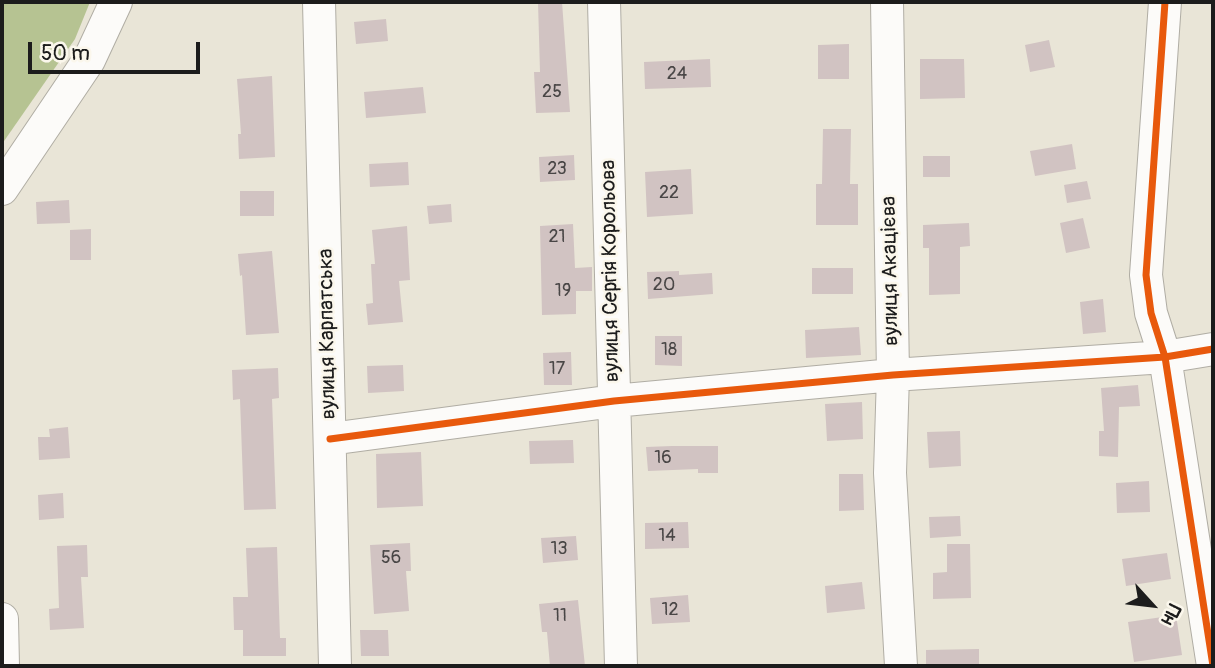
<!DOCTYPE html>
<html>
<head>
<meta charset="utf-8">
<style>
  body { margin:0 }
  #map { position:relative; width:1215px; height:668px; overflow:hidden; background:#e9e5d7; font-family:Pangolin,sans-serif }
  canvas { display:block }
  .frame { position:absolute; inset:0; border:4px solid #1c1c1c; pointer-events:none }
  .north { position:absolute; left:1117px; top:570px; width:70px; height:70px; -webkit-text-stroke:5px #fbf7ec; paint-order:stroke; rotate:117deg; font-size:19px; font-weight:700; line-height:28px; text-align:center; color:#1c1c1c }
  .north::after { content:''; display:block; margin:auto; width:24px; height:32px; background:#1c1c1c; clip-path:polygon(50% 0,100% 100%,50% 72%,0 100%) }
  .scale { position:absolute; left:28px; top:42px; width:172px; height:32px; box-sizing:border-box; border:4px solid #1c1c1c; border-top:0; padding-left:9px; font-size:21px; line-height:24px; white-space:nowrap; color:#1c1c1c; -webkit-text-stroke:5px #fbf7ec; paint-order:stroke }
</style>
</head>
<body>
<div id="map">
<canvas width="1215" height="668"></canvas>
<div class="frame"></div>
<div class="north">Пн</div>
<div class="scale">50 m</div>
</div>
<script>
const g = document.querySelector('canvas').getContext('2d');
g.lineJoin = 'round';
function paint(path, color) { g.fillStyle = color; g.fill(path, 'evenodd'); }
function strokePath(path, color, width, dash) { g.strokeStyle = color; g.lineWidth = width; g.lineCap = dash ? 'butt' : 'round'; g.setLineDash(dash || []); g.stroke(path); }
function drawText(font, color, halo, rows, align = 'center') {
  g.font = font + ' Pangolin,sans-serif'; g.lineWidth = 5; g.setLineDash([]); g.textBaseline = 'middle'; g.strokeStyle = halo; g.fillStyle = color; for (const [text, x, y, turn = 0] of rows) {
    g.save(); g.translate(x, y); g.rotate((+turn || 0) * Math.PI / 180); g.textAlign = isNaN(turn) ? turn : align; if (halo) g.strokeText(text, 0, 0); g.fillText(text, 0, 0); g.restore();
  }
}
paint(new Path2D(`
  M2,2H90L75,39L2,144Z`), '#b6c392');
paint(new Path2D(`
  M538,2H562L570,112L536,113L534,72H540Z
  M386,19L388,41L356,44L354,22Z
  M1049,40L1055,67L1030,72L1025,45Z
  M849,44V79H818V45Z
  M710,59L711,87L645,89L644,62Z
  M920,59H964L965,98L920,99Z
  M272,76L275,157L239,159L238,134H241L237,79Z
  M423,87L426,113L366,118L364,92Z
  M823,129H851L850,184H858V225H816V184H822Z
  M1072,144L1076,169L1035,176L1030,151Z
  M574,155L575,180L540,182L539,157Z
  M923,156H950V177H923Z
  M408,162L409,185L370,187L369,164Z
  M691,169L693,214L647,217L645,172Z
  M1087,181L1091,199L1067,203L1064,185Z
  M240,191H274V216H240Z
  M69,200L70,223L37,224L36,202Z
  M451,204L452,222L429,224L427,206Z
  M1083,218L1090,248L1066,253L1060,223Z
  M969,223L970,246L960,247V294L929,295V248H923V225Z
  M573,224L575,268L592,267V291H576V314L542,315L540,226Z
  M407,226L410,280L399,281L403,322L368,325L366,304L373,303L371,264H375L372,230Z
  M91,229V260H70V230Z
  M272,251L279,333L246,335L242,275L240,276L238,254Z
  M812,268H853V294H812Z
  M679,271V275L712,273L713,294L648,299L647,272Z
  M1103,299L1106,332L1083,334L1080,302Z
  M859,327L861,355L806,358L805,330Z
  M655,336H682V366L655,365Z
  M571,352L572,385H544L543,353Z
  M403,365L404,391L368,393L367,366Z
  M278,368L279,398L272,399L276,509L244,510L240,399L233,400L232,370Z
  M1138,385L1140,406L1119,407L1118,457L1099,456V431H1104L1101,388Z
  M862,402L863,439L827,441L825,404Z
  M68,427L70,458L39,460L38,437H50L49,429Z
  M960,431L961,466L929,468L927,432Z
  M573,440L574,463L530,464L529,441Z
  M672,446H718V473H698V469L648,471L646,447Z
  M421,452L423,506L377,508L376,454Z
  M839,474H863L864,510L839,511Z
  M1149,481L1150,512L1117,513L1116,483Z
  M63,493L64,518L39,520L38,495Z
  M960,516L961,536L930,538L929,517Z
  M688,522L689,548L645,549V523Z
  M576,536L578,560L543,563L541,538Z
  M410,543L411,571H406L409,611L374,614L370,545Z
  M947,544H970L971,598L933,599V573L947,572Z
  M87,545L88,577H81L84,628L50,630L49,609L59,608L57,546Z
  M277,547L280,638H286V656H243V630H234L233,597H248L246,548Z
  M1167,553L1171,579L1126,586L1122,559Z
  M862,582L865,609L827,613L825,586Z
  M688,595L690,622L652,624L650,598Z
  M578,600L585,666H550L547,632H542L539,604Z
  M1176,615L1182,655L1134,662L1128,622Z
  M360,630H388L389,656H361Z
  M979,649V666H926V650Z`), '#d1c3c2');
const minor = new Path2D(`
  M319,2L335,666
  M604,2L621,666
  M887,2L893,375L890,473L901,666
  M1165,2L1146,275L1151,313L1165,357L1213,666
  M2,189L89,60L116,2
  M330,439L614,401L893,375L1165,357L1213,349
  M2,619L3,666`);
strokePath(minor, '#b0ada4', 34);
strokePath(minor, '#fcfbf9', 32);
strokePath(new Path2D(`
  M1165,2L1146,275L1151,313L1165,357L1213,666
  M330,439L614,401L893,375L1165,357L1213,349`), '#e8590c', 7);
drawText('18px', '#494646', null, [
  ["24",677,74],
  ["25",552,92],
  ["23",557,169],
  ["22",669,193],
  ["21",557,237],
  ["20",664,285],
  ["19",563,291],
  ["18",669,350],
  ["17",557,369],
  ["16",663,458],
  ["14",667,536],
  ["13",559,549],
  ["56",391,558],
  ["12",670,610],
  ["11",560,616]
]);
drawText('21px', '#1c1c1c', '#fbf7ec', [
  ["вулиця Сергія Корольова",611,271,-91],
  ["вулиця Акацієва",891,271,-91],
  ["вулиця Карпатська",328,334,-91]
]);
</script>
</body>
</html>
